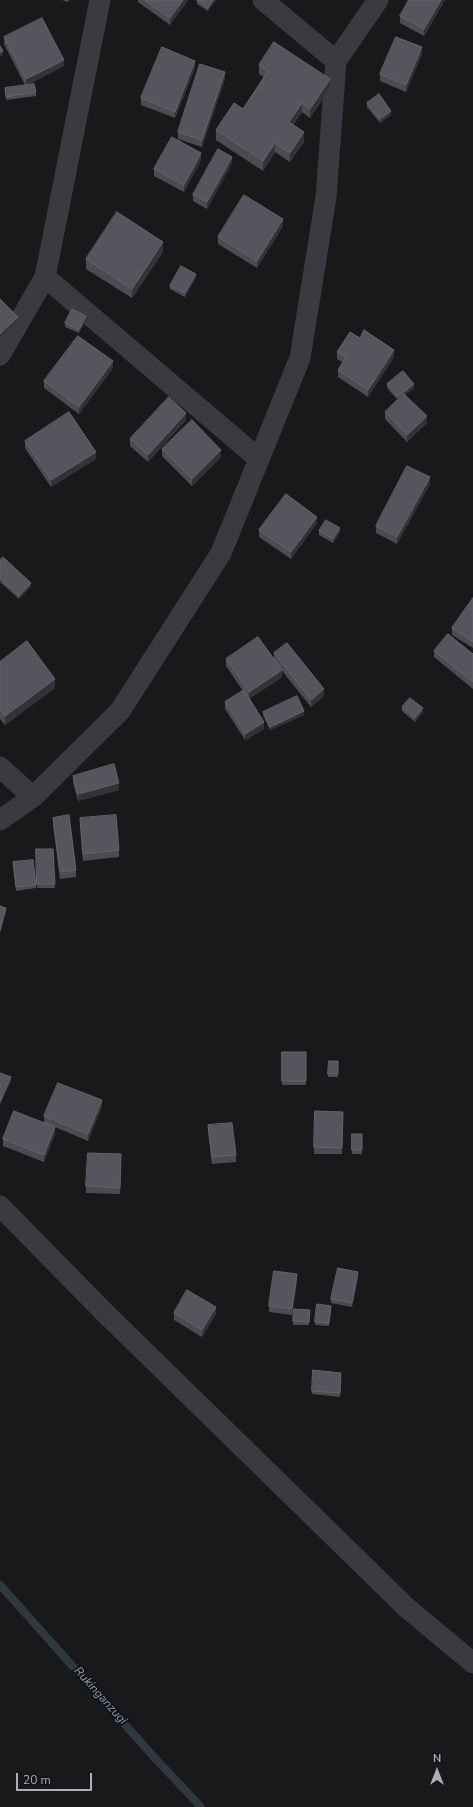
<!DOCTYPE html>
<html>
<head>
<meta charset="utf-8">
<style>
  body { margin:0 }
  #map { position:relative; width:473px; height:1807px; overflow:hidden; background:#19191c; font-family:"Nunito Sans",sans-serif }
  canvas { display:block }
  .north { position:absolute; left:417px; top:1751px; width:40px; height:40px; -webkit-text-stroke:3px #141417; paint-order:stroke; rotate:0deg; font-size:11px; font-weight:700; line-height:16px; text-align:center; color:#abb0bc }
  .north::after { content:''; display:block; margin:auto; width:14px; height:18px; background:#abb0bc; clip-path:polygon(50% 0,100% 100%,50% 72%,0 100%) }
  .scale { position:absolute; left:16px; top:1773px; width:76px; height:18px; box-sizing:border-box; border:2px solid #abb0bc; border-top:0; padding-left:5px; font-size:12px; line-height:14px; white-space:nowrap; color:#abb0bc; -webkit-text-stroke:3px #141417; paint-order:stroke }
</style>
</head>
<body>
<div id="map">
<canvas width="473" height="1807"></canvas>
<div class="north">N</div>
<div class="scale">20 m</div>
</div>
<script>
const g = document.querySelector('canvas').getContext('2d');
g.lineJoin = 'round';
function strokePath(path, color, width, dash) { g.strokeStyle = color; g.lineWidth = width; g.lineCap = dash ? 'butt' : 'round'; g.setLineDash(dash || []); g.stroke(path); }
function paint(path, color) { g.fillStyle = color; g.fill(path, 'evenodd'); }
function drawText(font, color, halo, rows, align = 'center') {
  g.font = font + ' "Nunito Sans",sans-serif'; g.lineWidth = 4; g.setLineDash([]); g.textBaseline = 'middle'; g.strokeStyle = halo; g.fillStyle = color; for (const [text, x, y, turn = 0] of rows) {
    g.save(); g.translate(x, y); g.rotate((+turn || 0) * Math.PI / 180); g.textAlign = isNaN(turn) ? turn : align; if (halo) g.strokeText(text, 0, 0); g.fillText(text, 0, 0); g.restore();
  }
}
strokePath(new Path2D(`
  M0,1585L153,1756L201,1807`), '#2e3840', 8);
strokePath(new Path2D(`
  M263,0L336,61
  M45,277L259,459
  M0,355L45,277L100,0
  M0,767L33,797
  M0,820L33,797L120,711L221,553L300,358L326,197L336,61L378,0
  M0,1206L104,1312L407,1608L473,1663`), '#3a3b41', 21);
paint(new Path2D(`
  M62,0H69L68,2Z
  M138,0H188L170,25L138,2Z
  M197,0H216L208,11L197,4Z
  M445,0L424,36L400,23V16Z
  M4,37L64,66L29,84L36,92V96L6,100L5,88L25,85L4,44Z
  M422,54L406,92L380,81V74Z
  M259,65L330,88L310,118L302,112L293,125L304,142L290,162L275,152L263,171L216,140V130L243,109L264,77L259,74Z
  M195,68L175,118L141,105V98Z
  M225,79L202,147L178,139V132Z
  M367,103L391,115L380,123L367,107Z
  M201,160L184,192L154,176V169Z
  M232,163L207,209L193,201V195Z
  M283,226L257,268L218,244V237Z
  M163,252L132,298L86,269V259Z
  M196,277L185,297L170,289V286Z
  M86,320L79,333L65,327V323Z
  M360,338L394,357L368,397L338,377V370L343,362L337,359V352Z
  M113,368L79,414L44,388V381Z
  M387,384L414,388L405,395L427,423L407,442L385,419V412L398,400L387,388Z
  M186,420L148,462L130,446V439Z
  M25,441L96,459L51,487L25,448Z
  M162,449L221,457L192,486L162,456Z
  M430,484L397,544L376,533V526Z
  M317,523L291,559L259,537V530Z
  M319,531L340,532L333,543L319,535Z
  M0,560L31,586L19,599L0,582Z
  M473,598V648L452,635V628Z
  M434,651L473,654V689L434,657Z
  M274,653L324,696L311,707L279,667L282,677L249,699L264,729L245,740L225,709V702L243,691L226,666V659H274Z
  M0,662L55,688L5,725L0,719Z
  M402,707L423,712L415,722L402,711Z
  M263,712L304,715L270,730L263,715Z
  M73,776L119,790L78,801L73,783Z
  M53,818L76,870V877L60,879L53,824Z
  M80,818L119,850V857L83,861L80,825Z
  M36,849H53L55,888H37Z
  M13,862L36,885V888L16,891Z
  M282,1052H306V1085H282Z
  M329,1061H338V1077H328Z
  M102,1107L88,1141L55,1127V1134L44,1162L3,1146V1139L44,1123V1116Z
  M315,1111L343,1112L342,1154H314Z
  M208,1125L236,1155V1162L212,1164L208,1132Z
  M352,1134H362V1154H352Z
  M121,1160L120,1194L86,1193V1186Z
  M358,1276L352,1307L331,1303V1299Z
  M297,1280L292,1315L269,1312V1306Z
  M294,1309L310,1310L309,1325H293Z
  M331,1309L329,1326L315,1325V1322Z
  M174,1313L216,1314L202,1337L174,1320Z
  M341,1376L340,1397L312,1394V1391Z`), '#4a4c51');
paint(new Path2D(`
  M183,0H188L170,25V18Z
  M213,0H216L208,11V8Z
  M441,0H445L424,36V29Z
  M422,47V54L406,92V85Z
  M3,51V55L0,57V53Z
  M64,60V66L26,86V79Z
  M195,61V68L175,118V112Z
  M225,72V79L202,147V140Z
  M330,79V88L310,118V109Z
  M302,103V112L289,132V122Z
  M391,111V115L380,123V119Z
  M304,132V142L290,162V153Z
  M275,143V152L263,171V161Z
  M201,153V160L184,192V185Z
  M232,157V163L207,209V202Z
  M283,219V226L257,268V261Z
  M163,242V252L132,298V289Z
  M196,274V277L185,297V293Z
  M86,316V320L79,333V330Z
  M18,317V320L0,338V334Z
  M394,350V357L368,397V390Z
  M113,361V368L79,414V407Z
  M414,384V388L398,401V397Z
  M186,413V420L148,462V455Z
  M427,416V423L407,442V435Z
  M221,450V457L192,486V479Z
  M96,452V459L51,487V480Z
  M430,477V484L397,544V537Z
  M317,517V523L291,559V552Z
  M340,528V532L333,543V539Z
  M31,583V586L19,599V596Z
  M282,670V677L249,699V692Z
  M55,679V688L5,725V716Z
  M324,689V696L311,707V700Z
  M423,708V712L415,722V718Z
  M304,711V715L270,730V727Z
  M264,722V729L245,740V734Z
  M119,783V790L78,801V794Z
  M6,908V912L0,934V930Z
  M11,1077V1081L0,1105V1102Z
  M102,1100V1107L88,1141V1134Z
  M55,1127V1134L44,1162V1155Z
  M358,1272V1276L352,1307V1303Z
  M297,1274V1280L292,1315V1309Z
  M216,1307V1314L202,1337V1330Z`), '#323337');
const building = new Path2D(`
  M145,0H183L170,18Z
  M197,0H213L208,8Z
  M409,0H441L424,29L400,16Z
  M42,18L64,60L26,79L4,37Z
  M396,37L422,47L406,85L380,74Z
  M274,42L330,79L310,109L302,103L289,122L304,132L290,153L275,143L263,161L216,130L234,103L243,109L268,71L259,65Z
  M0,46L3,51L0,53Z
  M162,47L195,61L175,112L141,98Z
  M200,64L225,72L202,140L178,132Z
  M34,84L36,92L6,97L5,88Z
  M379,94L391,111L380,119L367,103Z
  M172,137L201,153L184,185L154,169Z
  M218,149L232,157L207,202L193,195Z
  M244,195L283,219L257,261L218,237Z
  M117,212L163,242L132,289L86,259Z
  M181,266L196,274L185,293L170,286Z
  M0,299L18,317L0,334Z
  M72,309L86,316L79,330L65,323Z
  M364,330L394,350L368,390L338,370L346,357L337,352L350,332L360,338Z
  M78,336L113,361L79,407L44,381Z
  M403,371L414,384L398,397L387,384Z
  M404,394L427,416L407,435L385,412Z
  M169,397L186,413L148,455L130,439Z
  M69,412L96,452L51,480L25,441Z
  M192,420L221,450L192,479L162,449Z
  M407,466L430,477L397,537L376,526Z
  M286,494L317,517L291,552L259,530Z
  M326,520L340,528L333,539L319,531Z
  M3,557L31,583L19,596L0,578V560Z
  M473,598V642L452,628Z
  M448,634L473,654V682L434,651Z
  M258,637L282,670L249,692L226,659Z
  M27,641L55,679L5,716L0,710V662Z
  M287,643L324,689L311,700L274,653Z
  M244,690L264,722L245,734L225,702Z
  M297,696L304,711L270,727L263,712Z
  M410,698L423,708L415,718L402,707Z
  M114,764L119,783L78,794L73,776Z
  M69,815L76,870L60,872L53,818Z
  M116,815L119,850L83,854L80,818Z
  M36,849H53L55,884H37Z
  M33,860L36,885L16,887L13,862Z
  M0,906L6,908L0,930Z
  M282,1052H306V1081H282Z
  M329,1061H338V1074H328Z
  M0,1073L11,1077L0,1102Z
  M58,1083L102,1100L88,1134L44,1116Z
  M14,1111L55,1127L44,1155L3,1139Z
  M315,1111L343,1112L342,1148L314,1147Z
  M232,1123L236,1155L212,1157L208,1125Z
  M352,1134H362V1150H352Z
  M88,1153L121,1154L120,1188L86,1186Z
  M338,1268L358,1272L352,1303L331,1299Z
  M274,1271L297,1274L292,1309L269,1306Z
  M187,1290L216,1307L202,1330L174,1313Z
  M317,1304L331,1306L329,1323L315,1322Z
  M294,1309L310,1310L309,1322L293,1321Z
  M313,1370L341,1373L340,1393L312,1391Z`);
paint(building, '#55565d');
strokePath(building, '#62646c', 1);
drawText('italic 12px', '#829db7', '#141417', [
  ["Rukinganzugi",100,1696,48]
]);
</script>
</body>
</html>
